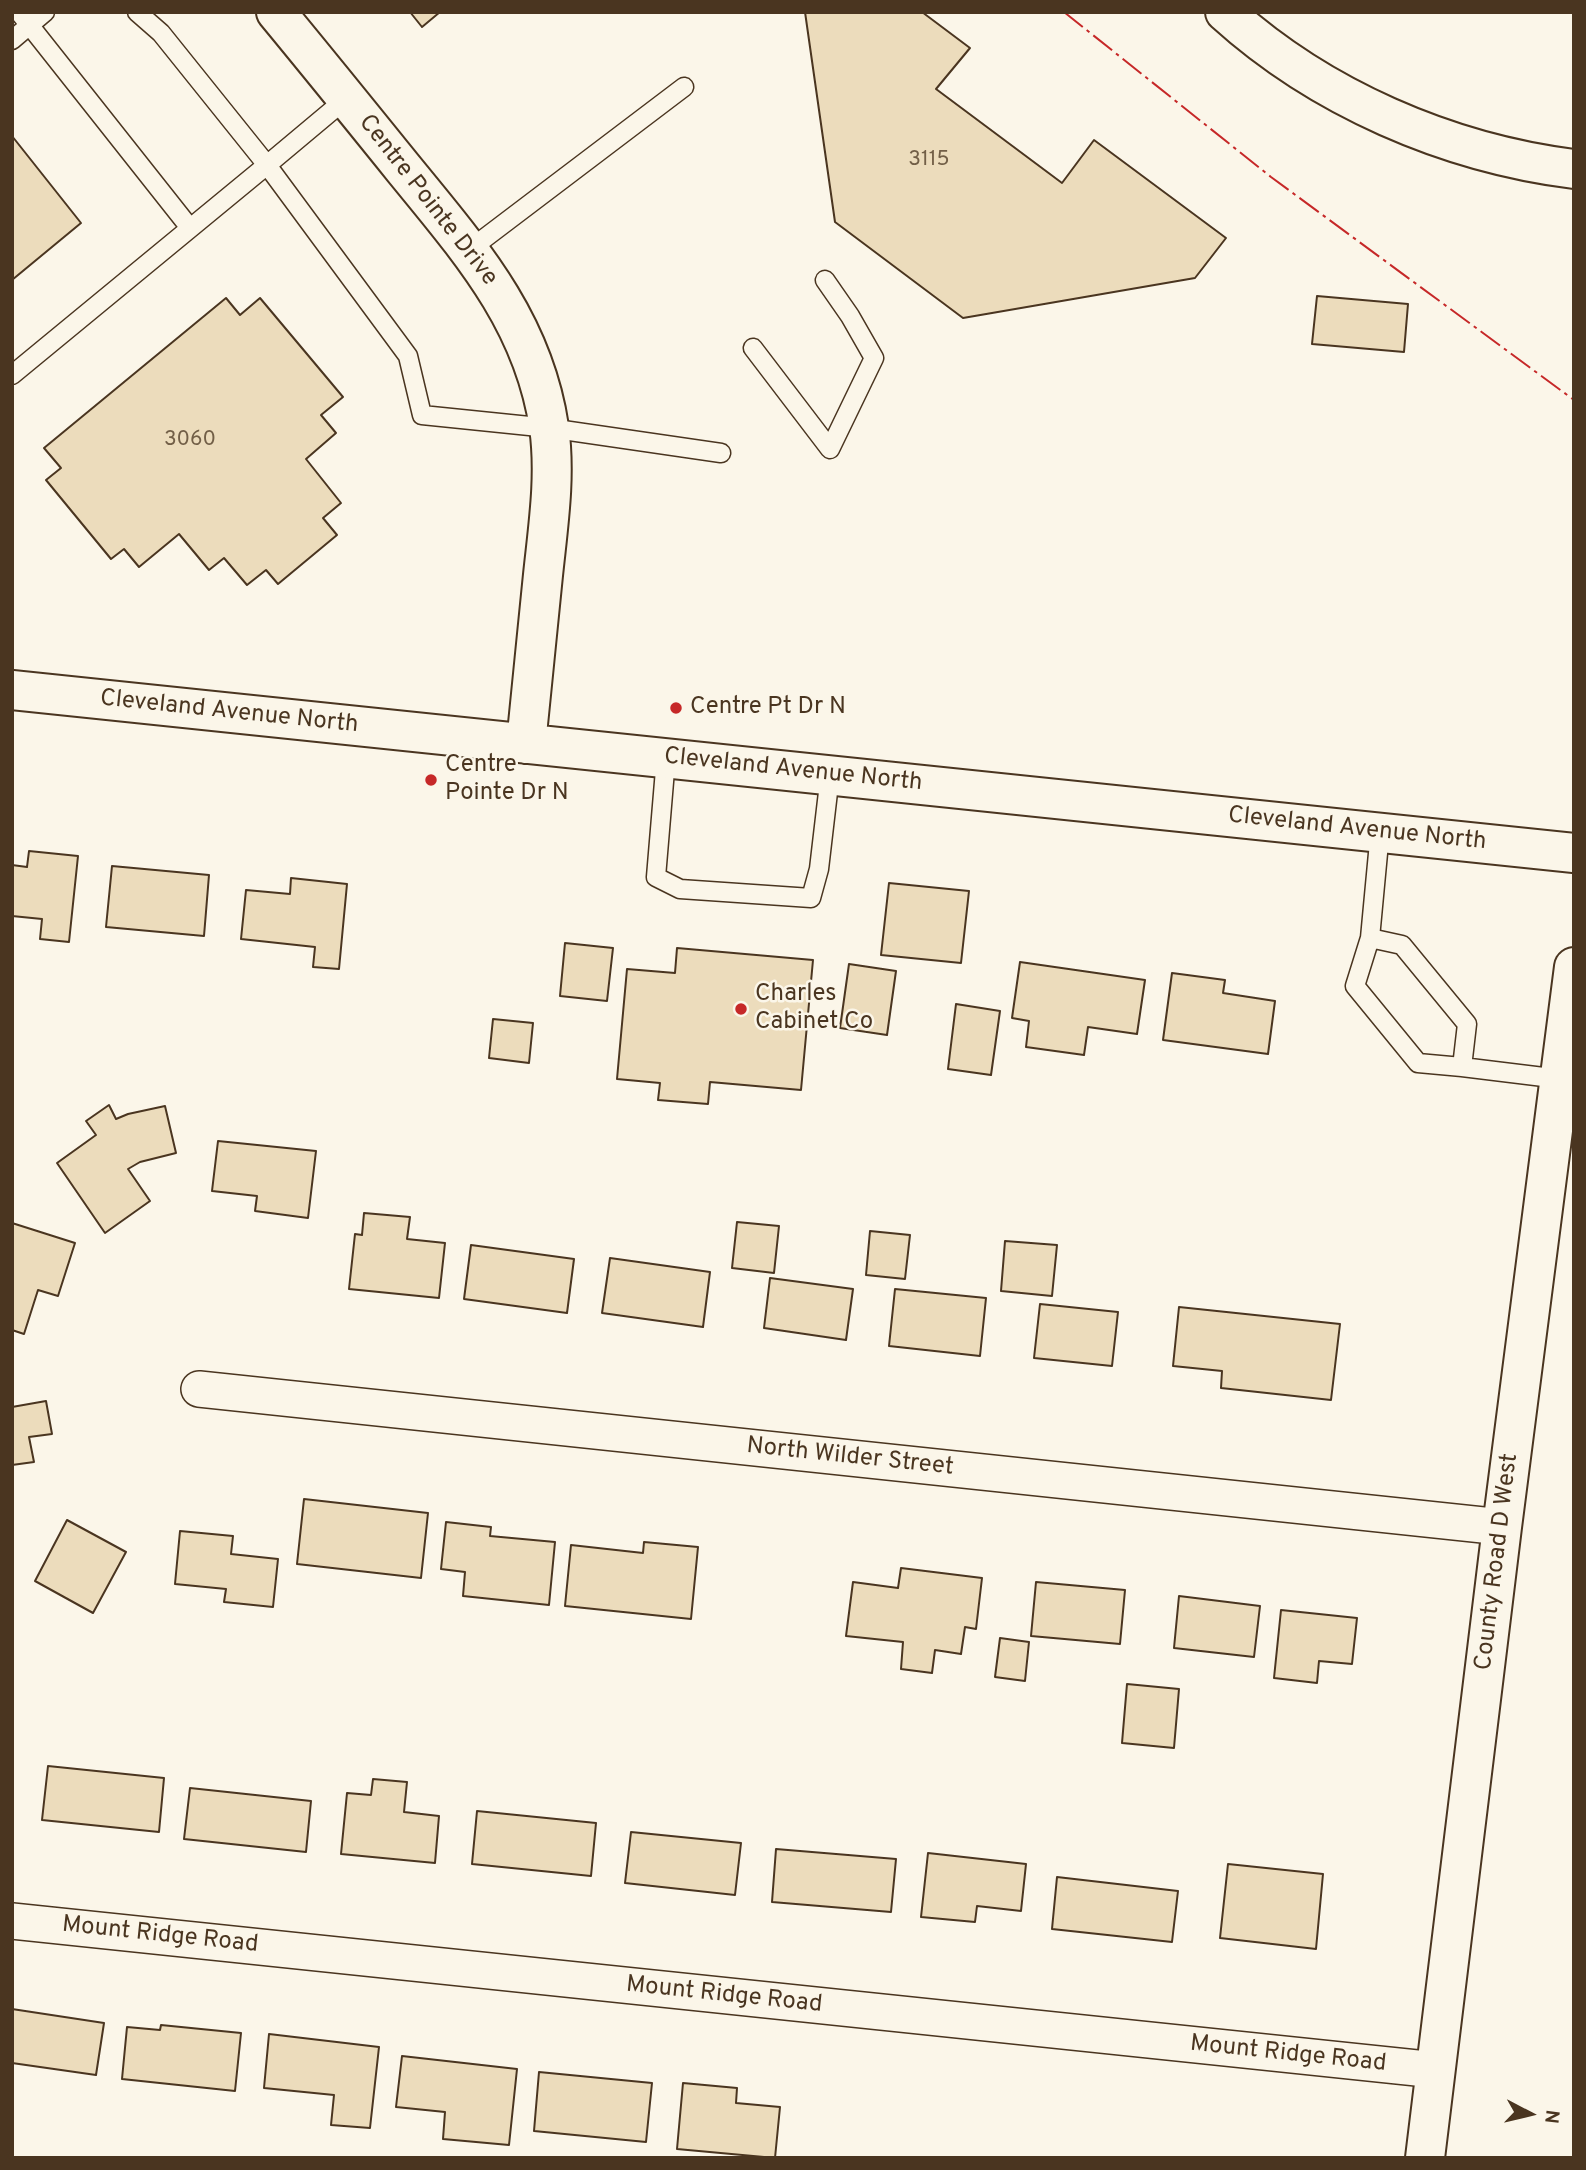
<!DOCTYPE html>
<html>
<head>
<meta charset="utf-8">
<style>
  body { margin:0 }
  #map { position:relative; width:1586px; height:2170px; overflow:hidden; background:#fbf6e9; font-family:Overpass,sans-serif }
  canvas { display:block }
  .frame { position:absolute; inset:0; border:14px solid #4a3520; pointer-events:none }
  .north { position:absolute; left:1495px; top:2079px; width:70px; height:70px; -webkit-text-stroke:5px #fbf6e9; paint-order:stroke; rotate:97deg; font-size:19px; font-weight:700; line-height:28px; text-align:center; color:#4a3520 }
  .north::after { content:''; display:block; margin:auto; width:24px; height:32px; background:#4a3520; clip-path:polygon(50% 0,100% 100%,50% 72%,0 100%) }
</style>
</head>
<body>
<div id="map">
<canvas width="1586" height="2170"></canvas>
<div class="frame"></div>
<div class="north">N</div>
</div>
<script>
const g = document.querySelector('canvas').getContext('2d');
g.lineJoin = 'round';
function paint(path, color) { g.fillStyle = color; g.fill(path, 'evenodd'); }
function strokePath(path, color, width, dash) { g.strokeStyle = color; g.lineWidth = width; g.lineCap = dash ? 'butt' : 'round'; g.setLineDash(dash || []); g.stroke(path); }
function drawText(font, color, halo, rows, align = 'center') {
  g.font = font + ' Overpass,sans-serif'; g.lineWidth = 5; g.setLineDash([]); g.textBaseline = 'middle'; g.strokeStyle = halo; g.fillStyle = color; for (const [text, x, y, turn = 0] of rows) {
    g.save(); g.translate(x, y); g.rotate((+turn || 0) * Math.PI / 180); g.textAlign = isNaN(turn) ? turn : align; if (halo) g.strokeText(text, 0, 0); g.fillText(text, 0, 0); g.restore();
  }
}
const building = new Path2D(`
  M410,12H440L422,27Z
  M805,12H922L970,48L936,89L1062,183L1094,140L1226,238L1195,278L963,318L835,222Z
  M12,136L81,223L12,280Z
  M1317,296L1408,304L1404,352L1312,344Z
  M226,298L240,315L260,298L343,397L321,415L336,433L306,459L341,503L323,518L337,535L278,584L266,570L247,585L224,558L209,570L179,534L139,567L124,549L111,559L46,480L61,468L44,448Z
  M29,851L78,856L69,942L40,939L42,919L12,916V865L27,867Z
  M112,866L209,875L204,936L106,927Z
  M291,878L347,884L339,969L313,967L315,947L241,939L246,890L290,894Z
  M889,883L969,891L961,963L881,955Z
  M565,943L613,948L607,1001L560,996Z
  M677,948L813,960L801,1090L710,1082L708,1104L658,1100L660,1083L617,1079L627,969L675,973Z
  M1020,962L1145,980L1137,1034L1088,1027L1084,1055L1026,1047L1029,1021L1012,1018Z
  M849,964L896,971L887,1035L840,1028Z
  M1172,973L1225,980L1223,993L1275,1001L1268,1054L1163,1040Z
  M956,1004L1000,1011L991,1075L948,1069Z
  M493,1019L533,1023L529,1063L489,1058Z
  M109,1105L116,1119L128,1114L165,1106L176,1153L140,1162L128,1169L150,1201L105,1233L57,1163L96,1135L86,1121Z
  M218,1141L316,1151L308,1218L255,1211L257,1196L212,1191Z
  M364,1213L410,1217L407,1239L445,1243L439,1298L349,1289L355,1234L362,1235Z
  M737,1222L779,1226L774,1273L732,1268Z
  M12,1223L75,1243L58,1296L38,1290L24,1334L12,1330Z
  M870,1231L910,1235L905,1279L866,1275Z
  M1005,1241L1057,1245L1052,1296L1001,1291Z
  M471,1245L574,1259L567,1313L464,1299Z
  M610,1258L710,1272L703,1327L602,1313Z
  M770,1278L853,1289L846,1340L764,1328Z
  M895,1289L986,1298L980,1356L889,1346Z
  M1040,1304L1118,1312L1112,1366L1034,1358Z
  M1179,1307L1340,1324L1331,1400L1221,1388L1222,1371L1173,1366Z
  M46,1401L52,1434L29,1437L34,1462L12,1465V1407Z
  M304,1499L428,1513L421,1578L297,1564Z
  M67,1520L126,1552L93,1613L35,1581Z
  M446,1522L491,1527L490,1536L555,1542L549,1605L463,1596L465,1572L441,1569Z
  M180,1531L233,1536L231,1554L278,1559L273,1607L224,1602L226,1589L175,1584Z
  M644,1542L698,1547L691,1619L565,1606L571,1545L643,1553Z
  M901,1568L982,1578L976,1629L965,1627L961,1654L935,1650L932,1673L901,1669L903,1642L846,1636L853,1582L898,1588Z
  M1036,1582L1125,1590L1120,1644L1031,1636Z
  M1179,1596L1260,1606L1254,1657L1174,1648Z
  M1281,1610L1357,1618L1352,1664L1319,1661L1317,1683L1274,1678Z
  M1000,1638L1029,1642L1025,1681L995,1677Z
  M1127,1684L1179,1689L1174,1748L1122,1743Z
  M48,1766L164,1778L159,1832L42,1820Z
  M373,1779L407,1782L404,1812L439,1816L435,1863L341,1854L347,1793L371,1795Z
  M190,1788L311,1801L306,1852L184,1839Z
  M477,1811L596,1823L591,1876L472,1864Z
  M631,1832L741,1843L735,1895L625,1883Z
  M776,1849L896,1859L891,1912L772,1902Z
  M928,1853L1026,1864L1021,1911L977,1906L975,1922L921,1917Z
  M1228,1864L1323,1874L1316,1949L1220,1938Z
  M1057,1877L1178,1891L1172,1942L1052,1929Z
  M12,2009L104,2023L96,2075L12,2063Z
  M161,2025L241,2033L235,2091L122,2079L127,2027L160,2030Z
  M269,2034L379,2047L370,2128L331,2125L334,2095L264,2088Z
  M402,2056L517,2069L509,2145L443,2139L445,2112L396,2107Z
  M539,2072L652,2083L646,2142L534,2131Z
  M683,2083L737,2088L736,2103L780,2107L775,2158L677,2149Z`);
paint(building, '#ecdcbc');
strokePath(building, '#4a3520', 2);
const lane = new Path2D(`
  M19,12L190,228
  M12,40L45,12
  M347,98L267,165L408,356L422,415L549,428L721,453
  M469,250L684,87
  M753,348L830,449L874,358L850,316L825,280
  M12,375L267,165L161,33L137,12
  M666,758L656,877L680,889L811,898L819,869L830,775
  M1380,832L1370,938L1402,945L1467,1024L1462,1067L1560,1079
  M1370,938L1355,986L1418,1063L1462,1067`);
const street = new Path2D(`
  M199,1389L1502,1527
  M12,1921L1436,2070`);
const secondary = new Path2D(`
  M276,12C319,64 361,116 403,168C469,249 533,320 549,427C556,476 548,527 543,575C537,631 532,688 526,744
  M12,690L1574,853
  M1425,2158L1502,1527L1574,967`);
const highway = new Path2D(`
  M1225,12C1320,98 1447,153 1574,169`);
strokePath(lane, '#4a3520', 21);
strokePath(street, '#4a3520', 38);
strokePath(secondary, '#4a3520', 42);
strokePath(highway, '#4a3520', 42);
strokePath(lane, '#fbf6e9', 18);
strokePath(street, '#fbf6e9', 35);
strokePath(secondary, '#fbf6e9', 38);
strokePath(highway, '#fbf6e9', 38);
strokePath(new Path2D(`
  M1064,12L1271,177L1574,400`), '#c62828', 2, [24, 5, 3.5, 5]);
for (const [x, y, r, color] of [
  [676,708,7,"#c62828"],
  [431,780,7,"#c62828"],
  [741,1009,7,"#c62828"]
]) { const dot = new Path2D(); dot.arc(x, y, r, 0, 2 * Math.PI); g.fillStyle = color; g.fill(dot); strokePath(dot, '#fbf6e9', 2.5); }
drawText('21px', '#725f47', null, [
  ["3115",929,161],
  ["3060",190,441]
]);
drawText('24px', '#4a3520', '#fbf6e9', [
  ["Centre Pointe Drive",427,201,52],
  ["Cleveland Avenue North",229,713,6],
  ["Cleveland Avenue North",793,771,6],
  ["Cleveland Avenue North",1357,830,6],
  ["North Wilder Street",850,1458,6],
  ["County Road D West",1498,1562,-83],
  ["Mount Ridge Road",160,1936,6],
  ["Mount Ridge Road",724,1996,6],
  ["Mount Ridge Road",1288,2055,6]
]);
drawText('24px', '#4a3520', '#fbf6e9', [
  ["Centre Pt Dr N",690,708],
  ["Centre",445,766],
  ["Pointe Dr N",445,794],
  ["Charles",755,995],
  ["Cabinet Co",755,1023]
], 'left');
</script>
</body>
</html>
